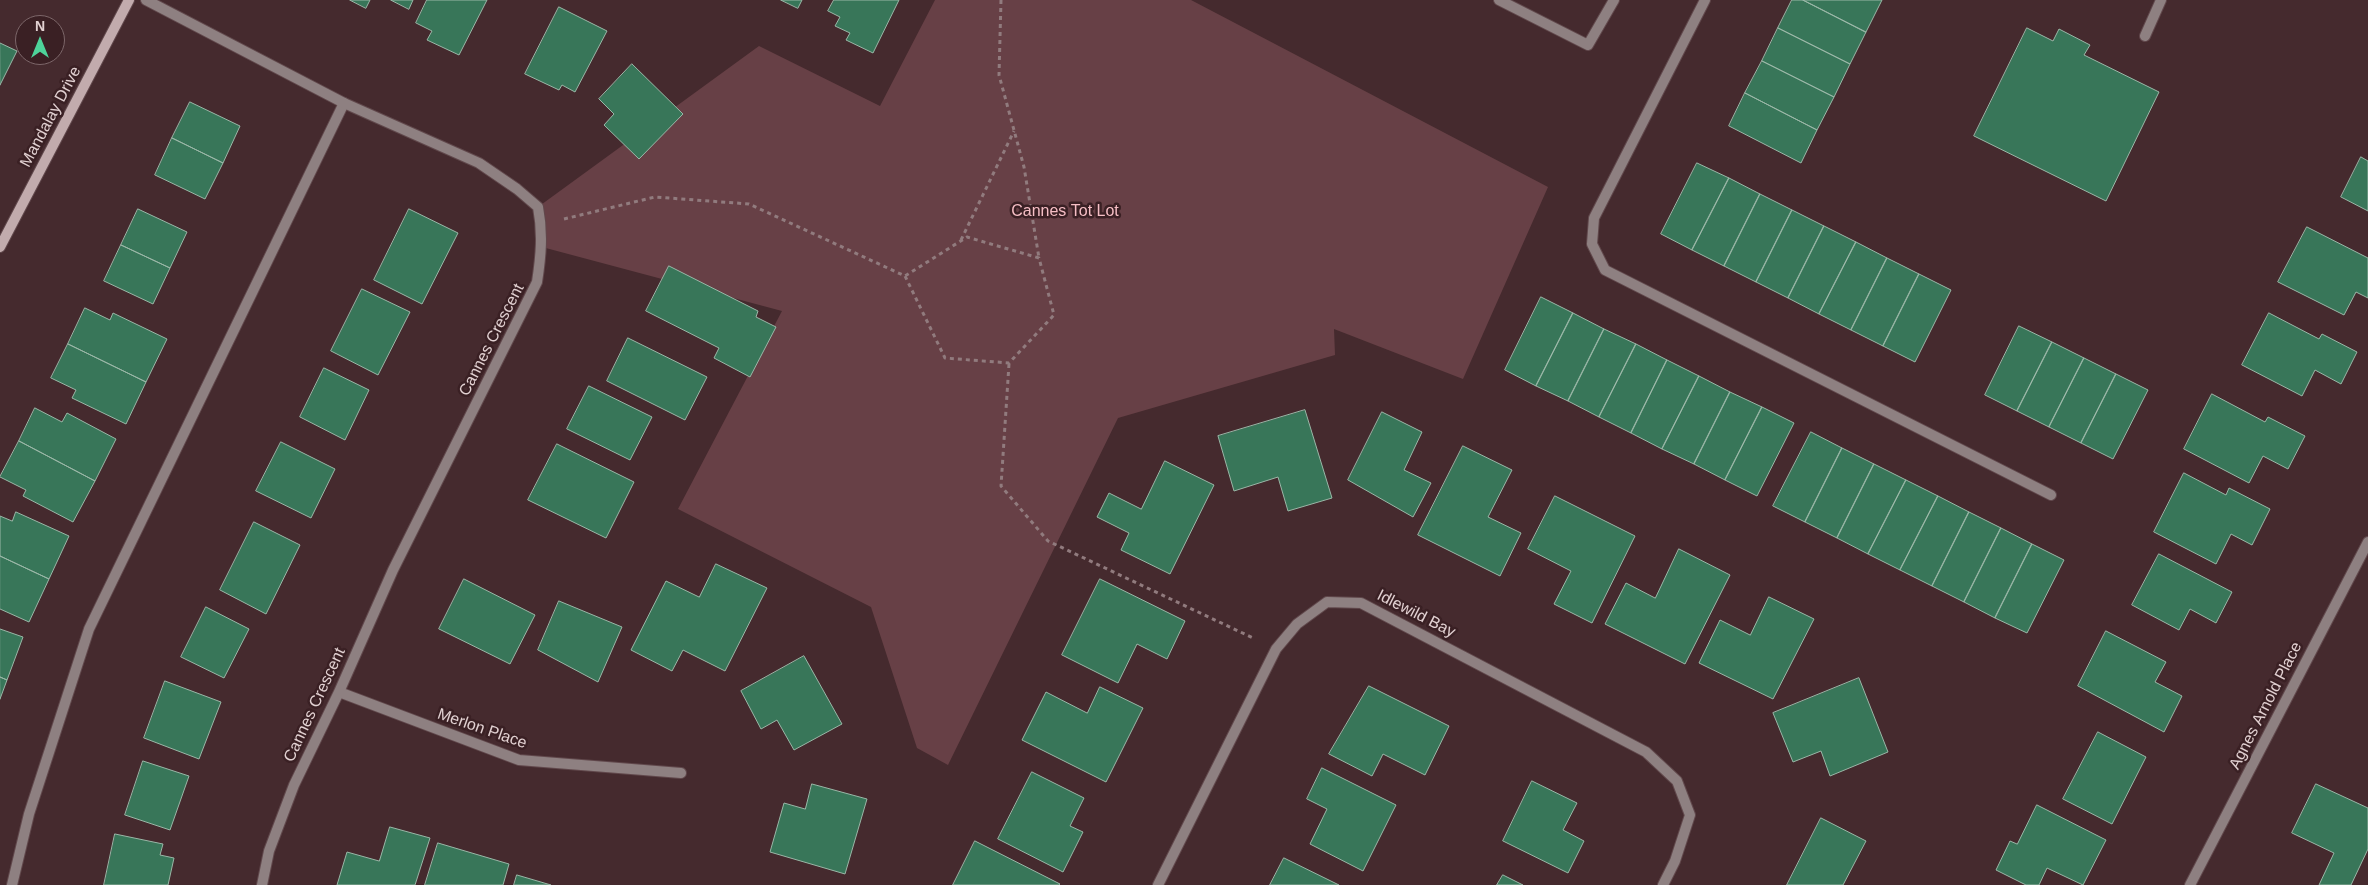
<!DOCTYPE html>
<html>
<head>
<meta charset="utf-8">
<style>
  body { margin:0 }
  #map { position:relative; width:2368px; height:885px; overflow:hidden; background:#452a2e; font-family:Helvetica,sans-serif }
  canvas { display:block }
  .north { position:absolute; left:15px; top:15px; width:50px; height:50px; box-sizing:border-box; background:#3a2024; border:1px solid #7d676a; border-radius:50%; rotate:0deg; font-size:14px; font-weight:700; line-height:20px; text-align:center; color:#e2d1d2 }
  .north::after { content:''; display:block; margin:auto; width:18px; height:22px; background:#4ed39a; clip-path:polygon(50% 0,100% 100%,50% 72%,0 100%) }
</style>
</head>
<body>
<div id="map">
<canvas width="2368" height="885"></canvas>
<div class="north">N</div>
</div>
<script>
const g = document.querySelector('canvas').getContext('2d');
g.lineJoin = 'round';
function paint(path, color) { g.fillStyle = color; g.fill(path, 'evenodd'); }
function strokePath(path, color, width, dash) { g.strokeStyle = color; g.lineWidth = width; g.lineCap = dash ? 'butt' : 'round'; g.setLineDash(dash || []); g.stroke(path); }
function drawText(font, color, halo, rows, align = 'center') {
  g.font = font + ' Helvetica,sans-serif'; g.lineWidth = 5; g.setLineDash([]); g.textBaseline = 'middle'; g.strokeStyle = halo; g.fillStyle = color; for (const [text, x, y, turn = 0] of rows) {
    g.save(); g.translate(x, y); g.rotate((+turn || 0) * Math.PI / 180); g.textAlign = isNaN(turn) ? turn : align; if (halo) g.strokeText(text, 0, 0); g.fillText(text, 0, 0); g.restore();
  }
}
paint(new Path2D(`
  M935,0H1191L1548,187L1463,379L1334,329L1335,355L1118,418L948,765L917,748L871,607L678,509L782,311L542,247L538,207L759,46L880,106Z`), '#674046');
const building = new Path2D(`
  M350,0H370L366,8Z
  M391,0H413L409,9Z
  M427,0H487L459,55L427,40L432,31L416,23Z
  M781,0H802L798,8Z
  M834,0H899L873,53L846,40L850,33L835,26L840,17L828,11Z
  M1792,0H1803L1866,32L1850,64L1778,28Z
  M1803,0H1882L1866,32Z
  M559,7L607,31L575,92L562,85L559,90L525,74Z
  M1778,28L1850,64L1834,97L1762,61Z
  M2027,28L2053,41L2059,29L2090,45L2084,55L2159,92L2106,201L1974,136Z
  M0,43L17,51L0,85Z
  M1762,61L1834,97L1817,130L1745,93Z
  M632,64L683,114L639,159L604,125L614,114L599,99Z
  M1745,93L1817,130L1801,163L1729,126Z
  M190,102L240,126L223,163L172,138Z
  M172,138L223,163L205,199L155,175Z
  M2361,157L2368,161V211L2341,197Z
  M1697,163L1729,178L1692,250L1661,234Z
  M1729,178L1760,194L1724,266L1692,250Z
  M1760,194L1792,210L1756,282L1724,266Z
  M138,209L187,232L170,268L121,245Z
  M409,209L458,233L422,304L374,280Z
  M1792,210L1824,226L1788,298L1756,282Z
  M1824,226L1856,242L1819,314L1788,298Z
  M2307,227L2368,258V298L2356,292L2344,315L2278,282Z
  M1856,242L1887,258L1851,330L1819,314Z
  M121,245L170,268L153,304L104,281Z
  M1887,258L1919,274L1883,346L1851,330Z
  M669,266L758,311L756,317L776,327L750,377L714,358L719,348L646,311Z
  M1919,274L1951,290L1915,362L1883,346Z
  M362,289L410,312L378,375L331,351Z
  M1541,297L1573,313L1536,386L1505,370Z
  M85,308L110,320L113,313L167,339L146,382L68,344Z
  M1573,313L1604,329L1568,401L1536,386Z
  M2269,313L2319,339L2322,334L2357,352L2341,384L2315,370L2302,396L2242,365Z
  M2019,326L2052,342L2017,411L1985,395Z
  M1604,329L1636,344L1599,417L1568,401Z
  M628,338L707,377L685,420L607,381Z
  M2052,342L2084,358L2049,427L2017,411Z
  M68,344L146,382L126,424L72,398L76,390L51,378Z
  M1636,344L1667,360L1631,433L1599,417Z
  M2084,358L2116,374L2081,443L2049,427Z
  M1667,360L1699,376L1662,449L1631,433Z
  M324,368L369,390L345,440L300,417Z
  M2116,374L2148,390L2113,459L2081,443Z
  M1699,376L1730,392L1694,464L1662,449Z
  M589,386L652,417L630,460L567,429Z
  M1730,392L1762,407L1725,480L1694,464Z
  M2212,394L2265,422L2268,417L2305,436L2288,469L2263,456L2249,483L2184,449Z
  M1762,407L1794,423L1757,496L1725,480Z
  M35,408L62,422L67,413L116,439L95,481L19,441Z
  M1305,410L1332,498L1288,511L1278,477L1234,491L1218,436Z
  M1382,412L1422,432L1404,470L1431,483L1413,517L1348,480Z
  M1811,432L1842,448L1805,522L1773,506Z
  M19,441L95,481L73,522L23,496L26,490L0,477Z
  M281,442L335,469L311,518L256,491Z
  M557,444L634,482L606,538L528,500Z
  M1463,446L1512,470L1488,517L1521,533L1500,576L1418,535Z
  M1842,448L1874,464L1837,538L1805,522Z
  M1165,461L1214,485L1170,574L1121,550L1129,533L1097,517L1109,493L1141,509Z
  M1874,464L1906,480L1868,554L1837,538Z
  M2184,473L2226,495L2229,488L2270,509L2252,545L2231,534L2216,564L2154,532Z
  M1906,480L1938,496L1900,570L1868,554Z
  M1555,496L1635,536L1592,623L1554,604L1571,571L1528,549Z
  M1938,496L1969,512L1932,586L1900,570Z
  M16,512L69,536L49,579L0,556V516L12,521Z
  M1969,512L2001,528L1964,602L1932,586Z
  M254,522L300,545L266,614L220,590Z
  M2001,528L2032,544L1995,618L1964,602Z
  M2032,544L2064,560L2027,633L1995,618Z
  M1679,549L1730,575L1685,664L1605,624L1626,583L1655,598Z
  M2159,554L2232,592L2216,623L2190,609L2179,630L2132,605Z
  M0,556L49,579L29,622L0,609Z
  M716,564L767,588L725,671L683,650L672,671L631,650L666,581L699,597Z
  M464,579L535,615L510,664L439,629Z
  M1100,579L1185,621L1167,659L1137,644L1118,683L1062,655Z
  M1769,597L1814,619L1773,699L1699,663L1720,620L1750,635Z
  M559,601L622,627L598,682L538,650Z
  M206,607L249,629L224,678L181,657Z
  M0,629L23,637L7,680L0,677Z
  M2106,631L2166,662L2155,682L2182,696L2164,732L2078,686Z
  M804,656L842,724L794,750L777,720L761,729L741,691Z
  M0,677L7,680L0,699Z
  M1859,678L1888,752L1830,776L1821,751L1793,762L1773,713Z
  M165,681L221,702L199,759L144,738Z
  M1369,686L1449,726L1425,775L1383,754L1372,776L1329,754Z
  M1100,687L1143,708L1106,782L1022,740L1046,692L1087,713Z
  M2098,732L2146,757L2112,824L2063,799Z
  M143,761L189,776L170,830L125,815Z
  M1322,768L1396,805L1363,871L1310,844L1327,809L1307,799Z
  M1032,772L1084,798L1070,826L1083,832L1063,872L998,839Z
  M1532,781L1577,803L1563,830L1584,841L1568,873L1503,841Z
  M812,784L867,799L845,874L770,852L784,803L805,809Z
  M2316,784L2368,808V849L2351,885H2319L2334,853L2292,833Z
  M2037,805L2106,840L2083,885L2047,868L2039,885H2026L1996,870L2010,841L2017,844Z
  M1821,818L1866,841L1843,885H1787Z
  M390,827L430,838L415,885H337L347,852L379,861Z
  M115,834L163,844L160,855L174,858L168,885H104Z
  M975,841L1060,884L1059,885H953Z
  M438,843L509,864L503,885H425Z
  M1284,858L1339,885H1270Z
  M517,875L551,885H514Z
  M1503,875L1523,885H1497Z`);
paint(building, '#387659');
strokePath(building, '#9ab7a7', 1);
const lane = new Path2D(`
  M1499,0L1588,45L1614,0
  M2145,36L2161,0
  M12,885L29,814L89,629L344,103`);
const street = new Path2D(`
  M146,0L344,103L479,163L517,189L538,207C543,233 541,256 537,282L393,570L339,692L294,785L269,851L262,885
  M1705,0L1594,218L1592,244L1605,270L2051,495
  M339,692L519,760L681,773
  M1158,885L1276,649L1297,624L1327,602L1361,603L1646,752L1677,781L1690,815L1675,861L1663,885
  M2190,885L2368,542`);
const secondary = new Path2D(`
  M0,247L129,0`);
strokePath(lane, '#61484c', 12);
strokePath(street, '#61484c', 12);
strokePath(secondary, '#61484c', 12);
strokePath(new Path2D(`
  M1001,0L999,75L1024,167L1039,258
  M564,219L655,197L749,204L905,276L967,237L1039,258L1054,315L1009,363L945,358L905,276
  M961,240L1014,131
  M1009,364L1001,486L1048,541L1253,638`), '#917b7e', 3, [4, 4]);
strokePath(lane, '#8e8081', 10);
strokePath(street, '#8e8081', 10);
strokePath(secondary, '#c2abad', 10);
drawText('16px', '#e2d1d2', '#3a2024', [
  ["Mandalay Drive",51,117,-62],
  ["Cannes Crescent",492,340,-63],
  ["Idlewild Bay",1416,614,27],
  ["Cannes Crescent",315,705,-65],
  ["Agnes Arnold Place",2266,706,-63],
  ["Merlon Place",482,729,19]
]);
drawText('16px', '#f6bec5', '#3a2024', [
  ["Cannes Tot Lot",1065,212]
]);
</script>
</body>
</html>
